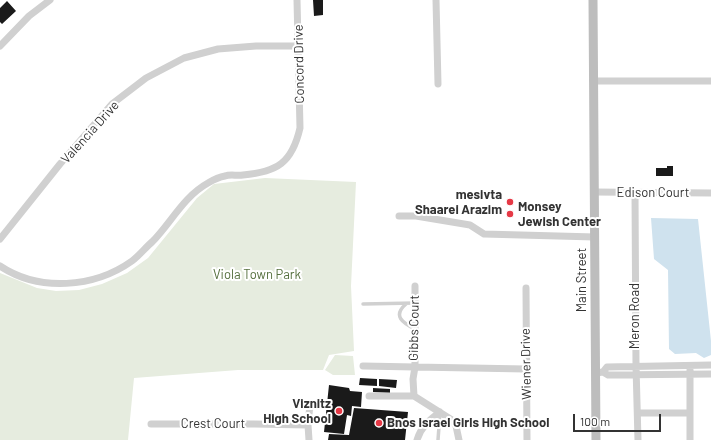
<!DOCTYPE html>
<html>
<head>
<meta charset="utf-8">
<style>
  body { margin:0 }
  #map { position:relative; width:711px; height:440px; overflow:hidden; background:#fff; font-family:Barlow,sans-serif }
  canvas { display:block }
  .scale { position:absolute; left:573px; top:414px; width:88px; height:18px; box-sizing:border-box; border:2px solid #333; border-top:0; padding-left:5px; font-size:12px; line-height:14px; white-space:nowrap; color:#333; -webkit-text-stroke:3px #fff; paint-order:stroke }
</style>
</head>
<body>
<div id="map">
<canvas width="711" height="440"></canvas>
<div class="scale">100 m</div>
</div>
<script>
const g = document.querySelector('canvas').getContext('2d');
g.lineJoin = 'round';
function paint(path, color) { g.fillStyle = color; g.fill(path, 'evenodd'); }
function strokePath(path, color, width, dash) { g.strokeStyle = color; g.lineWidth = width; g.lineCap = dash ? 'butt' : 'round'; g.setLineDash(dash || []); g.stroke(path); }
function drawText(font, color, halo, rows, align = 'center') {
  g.font = font + ' Barlow,sans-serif'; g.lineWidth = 4; g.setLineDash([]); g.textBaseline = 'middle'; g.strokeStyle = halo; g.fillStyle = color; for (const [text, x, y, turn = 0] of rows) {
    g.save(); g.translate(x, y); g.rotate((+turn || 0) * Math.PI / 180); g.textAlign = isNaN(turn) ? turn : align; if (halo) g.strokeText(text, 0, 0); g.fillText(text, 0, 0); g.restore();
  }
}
paint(new Path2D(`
  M265,178L356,182L351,286L354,351L329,355L323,370H238L134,378L128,440H0V273L37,288L56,291L79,290L102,284L127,273L148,258L197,198L214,184Z
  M335,355L353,356L355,375H333L325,370Z`), '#e6ecdf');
paint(new Path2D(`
  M651,218L698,219L711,341V355L704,358L696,353L675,354L669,349L668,270L654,259Z`), '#cfe2ee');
paint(new Path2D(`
  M313,0H323V15L314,16Z
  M7,1L16,11L2,24L0,22V8Z
  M667,166H673V176H656V168H667Z
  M360,378L377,379V386L359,385Z
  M379,379L397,380L396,388L379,386Z
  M329,385L349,388L350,391L362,392L361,407L352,406L351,416L347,415L344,434L324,432Z
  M373,388L390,389V393L373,392Z
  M354,408L408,412L405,440H328L329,434L349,435Z`), '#1a1a1a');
strokePath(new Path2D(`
  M363,304L415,303
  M406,304C392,316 403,323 415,329
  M438,440L440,413`), '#d0d0d0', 3.5);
strokePath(new Path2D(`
  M436,0L438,84
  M0,46L29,16L50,0
  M593,81H711
  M594,192L711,193
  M635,193L636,366L638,440
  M399,216H416L470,225L484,234L595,237
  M0,239L60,164L112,104L146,78L184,58L218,49L256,46H298
  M0,266C39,292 94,288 132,261C139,256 145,248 152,242C171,223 183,197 208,183C213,180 219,177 225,176C230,174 237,176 243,175C277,172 292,163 300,128L297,0
  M526,288L527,440
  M363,366L415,367V286
  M690,370V440
  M603,372L607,367L711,365
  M596,373L603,372L608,375L711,374
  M369,396H414L452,420L456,426L459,440
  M414,396L413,379L415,367L526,369
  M638,413H690
  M151,424H254L308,425L309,440
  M308,425L310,404
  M417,440C421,427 429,420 440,412`), '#d0d0d0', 7);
strokePath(new Path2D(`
  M593,0L596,440`), '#bdbdbd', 9);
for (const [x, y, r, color] of [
  [510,202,4,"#e63946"],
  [510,214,4,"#e63946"],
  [339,411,4,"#e63946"],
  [379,423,4,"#e63946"]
]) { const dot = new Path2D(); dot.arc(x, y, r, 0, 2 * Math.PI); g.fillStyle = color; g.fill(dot); strokePath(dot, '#fff', 1.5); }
drawText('13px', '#333', '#fff', [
  ["Concord Drive",299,64,-91],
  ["Valencia Drive",90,132,-48],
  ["Edison Court",653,193],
  ["Main Street",582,280,-90],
  ["Meron Road",635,316,-90],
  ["Gibbs Court",414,328,-89],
  ["Wiener Drive",526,364,-91],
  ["Crest Court",213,424]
]);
drawText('bold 13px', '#333', '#fff', [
  ["mesivta",502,195],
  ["Shaarei Arazim",502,210],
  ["Monsey",518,207,"left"],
  ["Jewish Center",518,222,"left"],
  ["Viznitz",331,404],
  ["High School",331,419],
  ["Bnos Israel Girls High School",387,423,"left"]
], 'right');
drawText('13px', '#56703f', '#fff', [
  ["Viola Town Park",257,275]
]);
</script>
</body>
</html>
